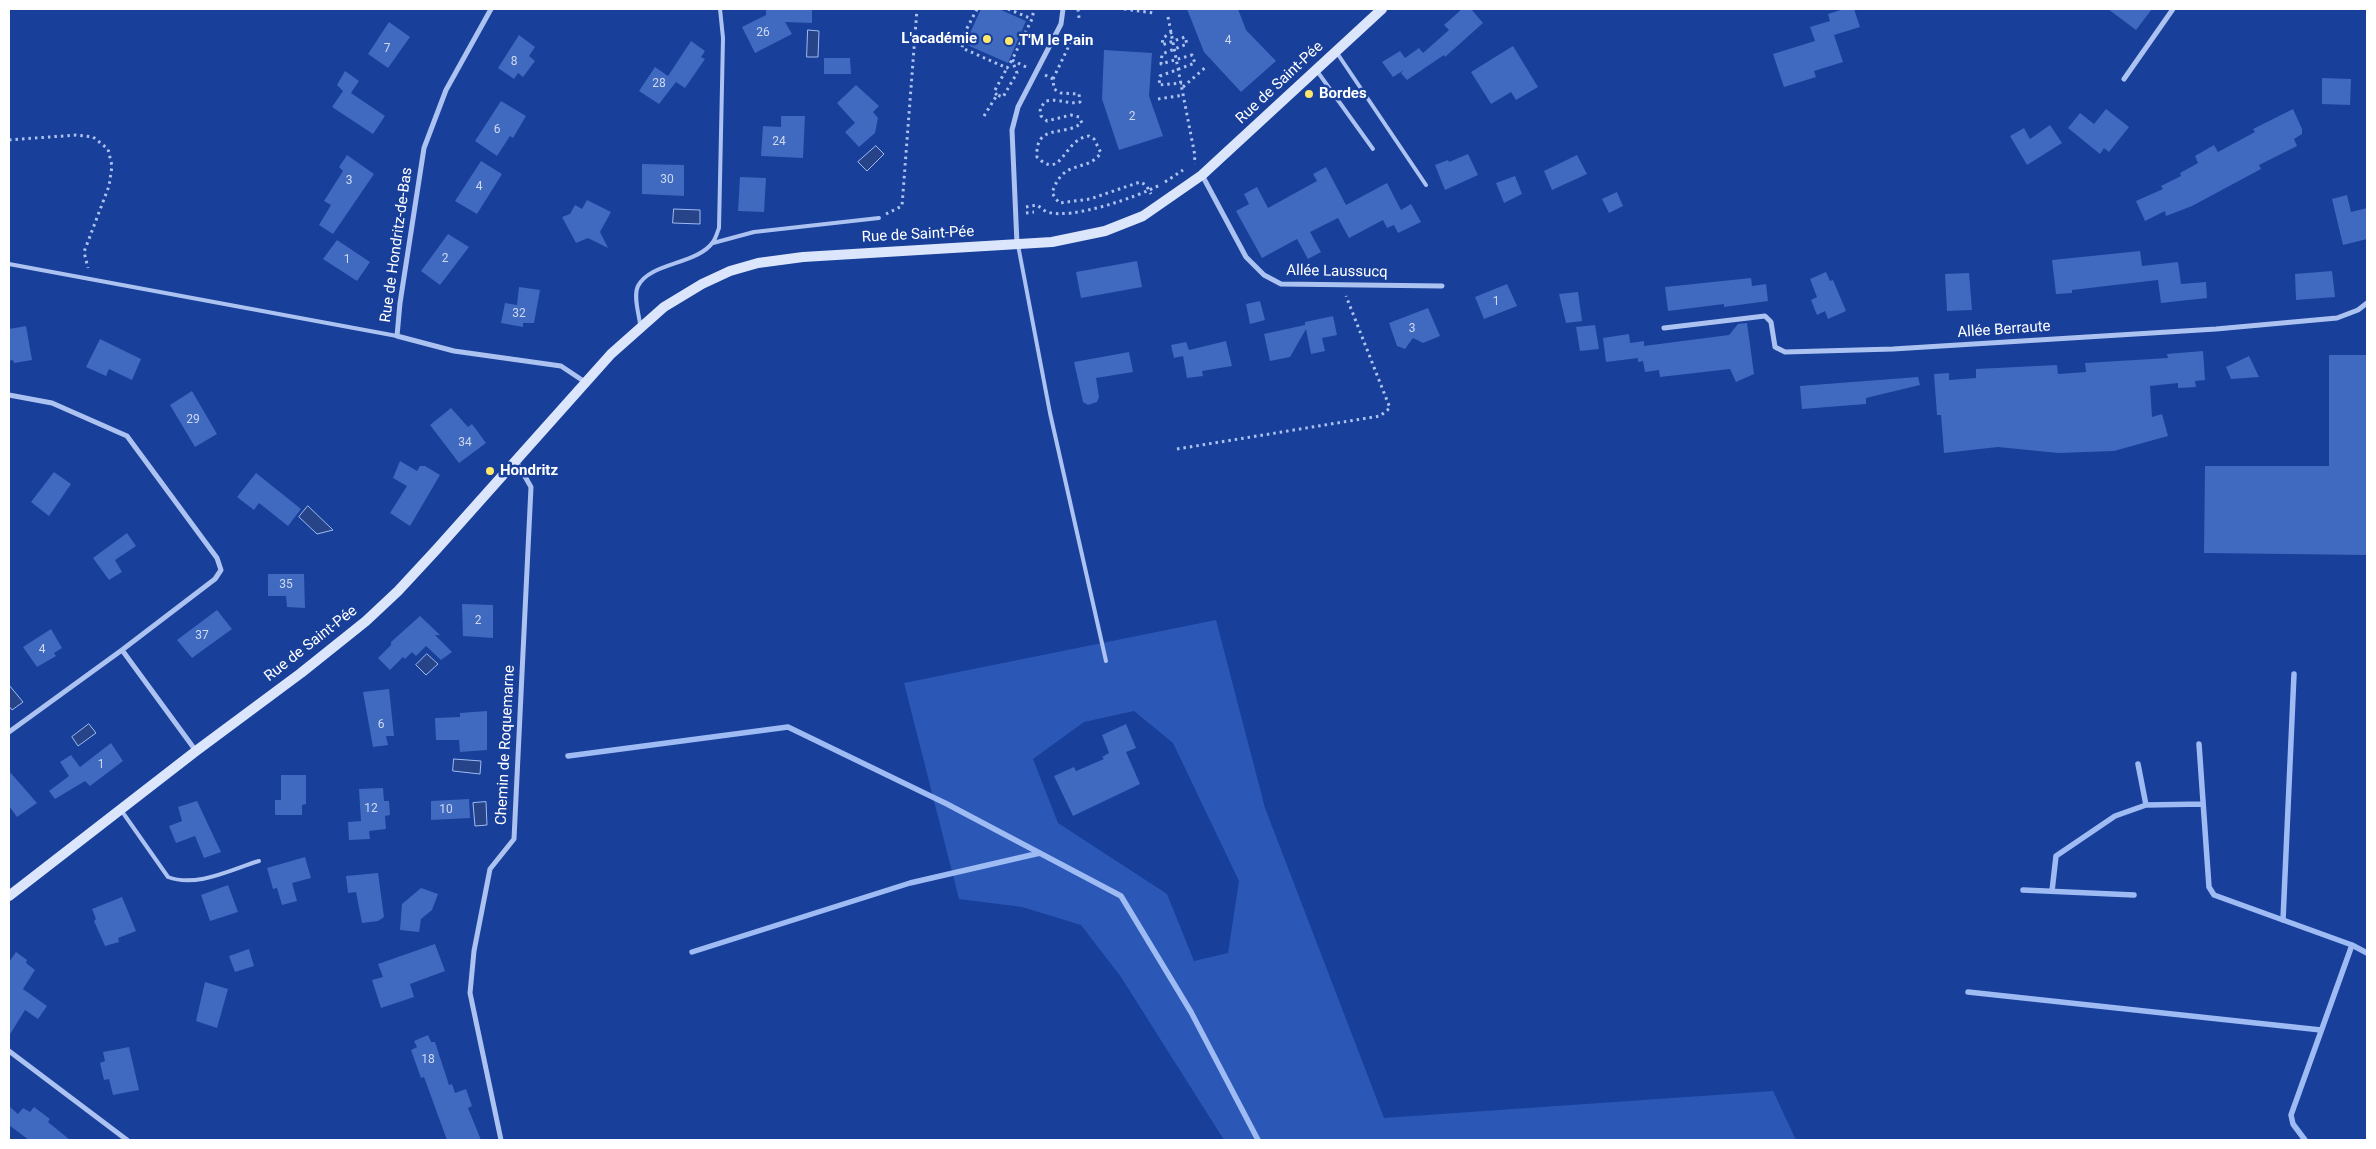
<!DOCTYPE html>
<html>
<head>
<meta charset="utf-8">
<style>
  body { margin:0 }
  #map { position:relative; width:2376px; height:1149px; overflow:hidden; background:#183f99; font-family:Roboto,sans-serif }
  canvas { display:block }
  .frame { position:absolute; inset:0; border:10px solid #fff; pointer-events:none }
</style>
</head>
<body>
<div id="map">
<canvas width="2376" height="1149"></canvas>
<div class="frame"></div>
</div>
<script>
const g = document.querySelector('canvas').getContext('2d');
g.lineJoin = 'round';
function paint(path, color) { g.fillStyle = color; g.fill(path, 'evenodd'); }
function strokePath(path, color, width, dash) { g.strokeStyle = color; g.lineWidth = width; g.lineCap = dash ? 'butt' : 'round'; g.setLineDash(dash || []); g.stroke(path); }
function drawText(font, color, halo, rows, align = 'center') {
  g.font = font + ' Roboto,sans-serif'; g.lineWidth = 5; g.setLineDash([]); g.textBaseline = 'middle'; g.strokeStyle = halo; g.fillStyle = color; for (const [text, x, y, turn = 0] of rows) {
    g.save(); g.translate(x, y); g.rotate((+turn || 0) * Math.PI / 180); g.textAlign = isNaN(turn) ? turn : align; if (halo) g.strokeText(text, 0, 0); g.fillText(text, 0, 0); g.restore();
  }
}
paint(new Path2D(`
  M1216,620L1265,808L1384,1118L1773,1091L1796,1140H1224L1121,977L1081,925L1022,907L959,899L904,683ZM1134,711L1173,743L1239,881L1228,953L1194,961L1167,894L1058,823L1033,759L1084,722Z`), '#2b58b6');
const water = new Path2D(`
  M808,30L819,31L818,57H807Z
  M876,146L884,154L867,171L858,162Z
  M674,209L700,210V224L673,223Z
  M308,506L333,530L317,534L299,517Z
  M427,654L438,664L426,675L416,665Z
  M9,685L23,702L12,710L9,706Z
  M89,724L96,733L78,746L72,737Z
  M454,759L481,761L480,774L453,771Z
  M486,802L487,825L475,826L473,803Z`);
paint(water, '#274488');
strokePath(water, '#9fbbf4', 1);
strokePath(new Path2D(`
  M2199,744L2209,887L2214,895L2352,945L2291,1115L2293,1124L2305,1140
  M568,756L788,727L947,804L1121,896L1191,1012L1258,1140
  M2138,764L2146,805
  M2023,890L2134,895
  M2052,891L2056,856L2115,816L2146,805L2203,804
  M2283,920L2294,674
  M2352,945L2367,953
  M692,952L910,883L1040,853
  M1968,992L2321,1030`), '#9fbbf4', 5.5);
paint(new Path2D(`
  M766,9H812V23L785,22L792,34L755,53L742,27L766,15Z
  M981,9H999L1026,21L1008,63L965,44Z
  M1187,9H1238L1246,30L1276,61L1241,92L1204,52Z
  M1462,9H1471L1483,23L1445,57L1444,55L1407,80L1401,73L1404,70L1393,77L1382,62L1400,51L1405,58L1419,48L1423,53L1449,30L1444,25Z
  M1844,9H1854L1860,27L1834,35L1843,62L1814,71L1816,77L1784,87L1773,54L1815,41L1810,27L1830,21L1828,14Z
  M2108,9H2152L2136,30Z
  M389,22L410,37L388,68L368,54Z
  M519,35L535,47L529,56L535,61L523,77L518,73L514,79L498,68Z
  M691,41L705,51L701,57L705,59L685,88L676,82L659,104L639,91L655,67L668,76Z
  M1513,46L1538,87L1516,100L1511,92L1491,104L1471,72Z
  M1104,50L1152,53L1149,96L1163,136L1119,150L1102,99Z
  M824,58H850L851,74H824Z
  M345,71L359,81L351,93L385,116L373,134L332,107L343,91L337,85Z
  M2322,78L2351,79L2350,105L2322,104Z
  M856,85L879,106L873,112L878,118L875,133L859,147L845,132L855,123L837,103Z
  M501,101L526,116L513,138L510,136L497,156L475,141Z
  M2106,109L2129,127L2109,152L2104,148L2100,154L2068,128L2080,113L2094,124Z
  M2293,109L2302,129V134L2294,139L2297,146L2259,165L2261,169L2192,206L2166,216L2165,211L2145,221L2136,201L2163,189L2161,186L2181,176L2180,173L2198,163L2195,156L2214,145L2218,152L2255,132L2253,129Z
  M781,116H805L803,158L761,156L763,126L781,127Z
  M2050,125L2062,143L2027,165L2010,136L2024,128L2030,139Z
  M1468,154L1478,175L1445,190L1435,165L1448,160L1449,162Z
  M347,155L374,174L333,234L319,225L331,205L324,201L343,171L339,167Z
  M1577,155L1587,174L1552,190L1544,171Z
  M481,161L502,174L477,214L455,201Z
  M642,164L684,165V196L642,194Z
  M1326,167L1346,205L1387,183L1401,210L1411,204L1421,222L1398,233L1394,225L1387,228L1383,220L1349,238L1338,218L1310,232L1321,252L1308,259L1297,239L1262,258L1236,211L1249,204L1244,194L1257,187L1268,208L1317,181L1313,174Z
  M1515,176L1522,194L1504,203L1496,183Z
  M740,177L766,178L764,212L738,211Z
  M1617,192L1623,206L1609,213L1602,199Z
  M2347,195L2351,212L2367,208V239L2343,245L2332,199Z
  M587,200L611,212L600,232L608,248L588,238L576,243L562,217L570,214L575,205L582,209Z
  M448,234L469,247L440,285L421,271Z
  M337,240L370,262L357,281L323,259Z
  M2140,251L2142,266L2178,262L2181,284L2206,282L2207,298L2161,303L2158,280L2072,290V293L2056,294L2052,260Z
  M1137,261L1142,287L1081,298L1076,272Z
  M2332,271L2335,297L2296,300L2295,274Z
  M1826,272L1830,281L1833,280L1846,311L1828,319L1825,311L1817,315L1811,300L1817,297L1810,279Z
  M1969,273L1972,310L1947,311L1945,274Z
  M1751,278L1752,286L1766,284L1768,301L1724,307V304L1668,311L1665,287Z
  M1507,284L1517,306L1484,319L1475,297Z
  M519,287L540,290L534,323H523V327L501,323L505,303L517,305Z
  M1578,292L1582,321L1566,323L1559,294Z
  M1260,301L1265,320L1250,324L1246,304Z
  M1428,308L1440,336L1423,343L1413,338L1405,349L1397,346L1389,323Z
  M1333,316L1337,335L1322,338L1325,351L1311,354L1306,329L1290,357L1270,361L1264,334L1305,325V322Z
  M1747,323L1754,374L1736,382L1730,369L1660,377L1659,370L1645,372L1643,361L1638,362V358L1606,362L1603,338L1629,334L1630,343L1644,341V346L1729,335L1738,324Z
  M1595,325L1599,349L1580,351L1576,327Z
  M26,326L32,360L14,363L13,360L9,361V329Z
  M100,339L141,359L132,380L109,369L106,376L86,367Z
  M1226,341L1232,366L1202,371L1203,376L1187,378L1183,356L1174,358L1171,345L1186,342L1189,350Z
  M2203,351L2205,380L2195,381L2196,387L2178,388V383L2150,386L2152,417L2162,414L2168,436L2114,451L2058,453L1998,447L1944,453L1941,415H1937L1934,374L1949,373V380L1976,378V369L2057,365L2058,374L2086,372L2085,363L2168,358L2167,354Z
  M1129,352L1133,372L1096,378L1099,397L1097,402L1088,405L1083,402L1074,362Z
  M2329,355H2367V555L2204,553L2205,466H2329Z
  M2249,356L2259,377L2231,379L2226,367Z
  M1918,377L1920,385L1866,398V404L1802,409L1800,386Z
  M192,391L217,434L195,447L170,405Z
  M451,408L468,427L472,424L486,443L459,463L430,425Z
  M400,461L417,471L420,466H425L440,475L410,526L390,513L407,486L393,478Z
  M54,472L71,484L49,516L31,502Z
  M256,473L301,509L288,526L259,503L254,510L237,497Z
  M127,533L136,546L115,560L122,572L109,580L93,558Z
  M268,574H304L305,608L287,607L286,596H268Z
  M462,604L493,605V638L463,636Z
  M217,610L232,629L192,658L177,640Z
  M420,616L440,635H435L452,652L441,660L426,646L416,656L412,652L405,659L403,657L390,670L378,658L391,645V642Z
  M51,629L62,648L54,653L56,656L37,667L23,647Z
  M389,689L394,736H386L388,745L373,747L363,692Z
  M487,711V750L460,752L459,740H436L435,718L460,717V713Z
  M1126,724L1136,748L1126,752L1140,784L1073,816L1054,776L1074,767L1076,771L1104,759L1102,757L1109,753L1102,735Z
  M111,743L123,761L90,786L85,781L55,799L49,791L69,776L60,762L71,755L80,767Z
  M9,771L37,803L17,817L9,806Z
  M281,775H306V804L302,805V815H275V800H281Z
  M383,788L384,801H389L390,815L385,816L386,829L369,831L370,839L349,840L348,822L361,821L359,789Z
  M469,799L470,818L431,820V801Z
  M197,801L221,852L204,858L195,836L176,843L169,826L182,821L178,807Z
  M305,857L311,878L292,883L297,901L282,905L277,888L273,889L267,868Z
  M378,873L384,917L378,921L362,923L356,892L348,893L346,876Z
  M228,885L238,912L210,921L201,895Z
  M421,888L438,894L432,910L421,919L419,932L400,930L402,904Z
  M122,897L136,931L118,938L119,942L105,946L94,921L96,919L92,909Z
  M435,944L445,971L410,984L414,997L381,1008L372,980L383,977L378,964Z
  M249,949L254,966L235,972L229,956Z
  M16,952L27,960L26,963L35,970L23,989L47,1006L38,1019L25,1010L9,1036V962Z
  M205,982L228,989L217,1028L196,1021Z
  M428,1035L431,1042H435L449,1085L452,1084L455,1093L466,1089L472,1106L468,1108L481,1140H447L424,1077L421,1078L411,1050L417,1047L414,1041Z
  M129,1047L139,1090L113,1095L109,1079L104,1080L100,1063L105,1061L103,1052Z
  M9,1106L18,1114L23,1108L30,1112L34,1107L50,1119L48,1122L70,1140H29L9,1125Z`), '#4069c0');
strokePath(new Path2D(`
  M977,9L965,32L962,48L1007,68L1012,60
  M1008,9L1032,19
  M1078,9L1079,18
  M1124,9L1154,13
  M1168,17L1195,156L1194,164
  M1172,32L1163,38L1162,45L1185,37L1187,44L1162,54L1161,64L1192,55L1195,63L1160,76L1159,85L1182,83
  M1026,67L1012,60L1032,19L1034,9
  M1045,75L1053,79L1054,89L1061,93L1079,94L1080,102C1068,105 1060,98 1046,101L1040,108L1041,116L1047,121L1071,115L1079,117L1082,123C1063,137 1035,123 1037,157C1062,182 1063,139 1089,136L1094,139L1101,153C1085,174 1064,157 1052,193L1059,203L1090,199L1140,182L1146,185L1151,194
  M1053,79L1075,33
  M1183,87L1207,66
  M997,95L994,92L1007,68
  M1158,99L1184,95
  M984,116L997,95L1003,97L1017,73L1012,60
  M9,140L76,135L93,137L108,149L112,166L109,186L84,252L88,268
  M1165,182L1183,170
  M1026,207L1037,205C1040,207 1043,210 1047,212C1072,220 1137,197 1160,185
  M1026,213L1034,212
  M886,214L902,206L917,9
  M1177,449L1380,416L1390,408L1346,296`), '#acc2f1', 3, [2.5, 4]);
strokePath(new Path2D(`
  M1337,53L1426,185
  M1317,71L1373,149
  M713,243L754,232L879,218
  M1018,245L1050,413L1106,661
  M9,264L397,336
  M640,324C639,314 633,296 638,286C650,262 697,265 713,242C716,238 717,233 719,228L723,38L720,9
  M121,810L168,877C197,888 232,869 259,861`), '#acc2f1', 4);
strokePath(new Path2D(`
  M491,9L446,90L424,148L400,303L397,336L454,351L561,366L585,382
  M2124,79L2173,9
  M1202,175L1246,257L1264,275L1281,284L1442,286
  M1017,244L1012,130L1018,107L1061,24L1063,9
  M1664,328L1765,316L1771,322L1775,347L1785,352L1893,349L2216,329L2337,318L2358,310L2367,303
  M9,395L52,403L127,436L217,558L221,570L215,579L122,650L9,732
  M122,650L196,751
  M9,1051L127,1140
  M501,1140L470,993L474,951L490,869L514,839L531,487L516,461`), '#acc2f1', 5);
strokePath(new Path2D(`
  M9,896L196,751L301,673L366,621L398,591L436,550L611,354L664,307L702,284L730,271L758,263L803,257L1052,242L1105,231L1143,216L1202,175L1382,9`), '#dbe5fc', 10);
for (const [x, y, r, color] of [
  [987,39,5,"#ffe86c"],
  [1009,41,5,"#ffe86c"],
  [1309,94,5,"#ffe86c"],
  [490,471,5,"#ffe86c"]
]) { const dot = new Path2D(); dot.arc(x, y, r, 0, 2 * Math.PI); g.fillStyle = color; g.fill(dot); strokePath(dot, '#183f99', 2); }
drawText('12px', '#cfdaef', null, [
  ["26",763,33],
  ["4",1228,41],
  ["7",387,49],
  ["8",514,62],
  ["28",659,84],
  ["2",1132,117],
  ["6",497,130],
  ["24",779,142],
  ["30",667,180],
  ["3",349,181],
  ["4",479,187],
  ["2",445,259],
  ["1",347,260],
  ["1",1496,302],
  ["32",519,314],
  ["3",1412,329],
  ["29",193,420],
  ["34",465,443],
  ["35",286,585],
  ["2",478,621],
  ["37",202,636],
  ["4",42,650],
  ["6",381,725],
  ["1",101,765],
  ["12",371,809],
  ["10",446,810],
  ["18",428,1060]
]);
drawText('bold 15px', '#fff', '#183f99', [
  ["L'académie",977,39,"right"],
  ["T'M le Pain",1019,41],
  ["Bordes",1319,94],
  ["Hondritz",500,471]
], 'left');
drawText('15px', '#fff', '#183f99', [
  ["Rue de Saint-Pée",1280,83,-43],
  ["Rue de Saint-Pée",918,235,-3],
  ["Rue de Hondritz-de-Bas",397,245,-82],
  ["Allée Laussucq",1337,272,1],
  ["Allée Berraute",2004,330,-4],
  ["Rue de Saint-Pée",311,644,-38],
  ["Chemin de Roquemarne",506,745,-87]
]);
</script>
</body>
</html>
